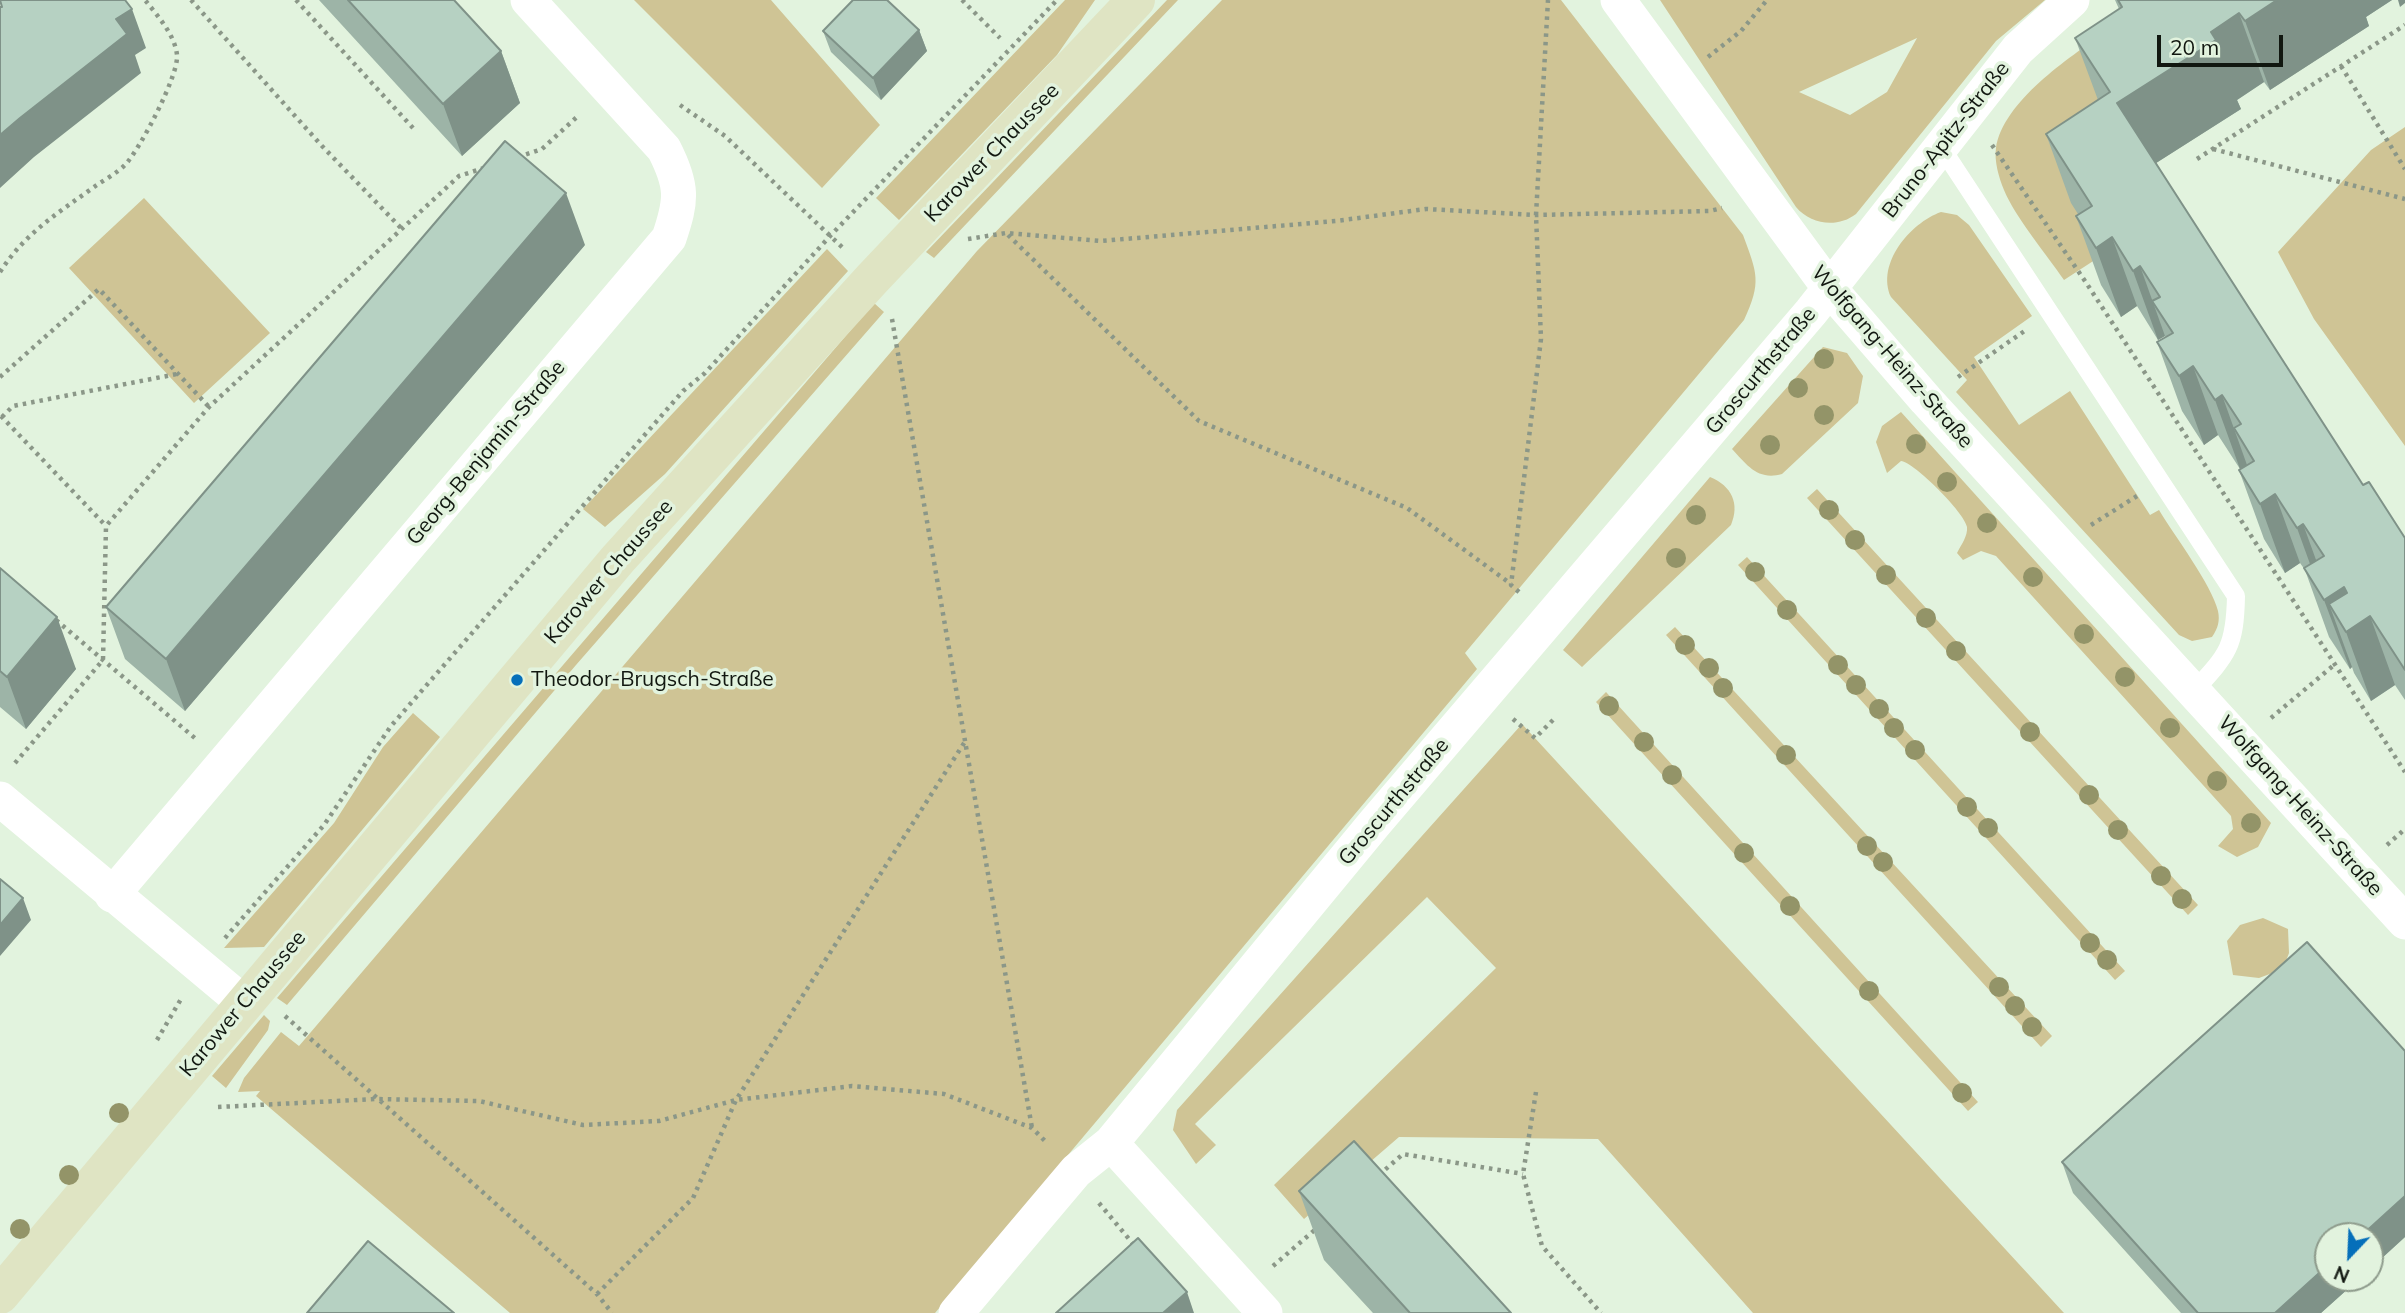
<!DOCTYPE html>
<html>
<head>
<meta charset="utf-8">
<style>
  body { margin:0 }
  #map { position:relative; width:2405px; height:1313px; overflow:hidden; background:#e2f3de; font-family:Mulish,sans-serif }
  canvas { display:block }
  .north { position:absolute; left:2314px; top:1222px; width:70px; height:70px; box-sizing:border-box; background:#e2f3de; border:2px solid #8e9b8c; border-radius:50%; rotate:203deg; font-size:19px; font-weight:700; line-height:28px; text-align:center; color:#111710 }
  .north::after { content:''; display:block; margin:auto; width:24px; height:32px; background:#056fba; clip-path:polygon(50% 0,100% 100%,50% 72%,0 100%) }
  .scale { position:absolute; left:2157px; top:35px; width:126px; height:32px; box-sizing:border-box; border:4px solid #111710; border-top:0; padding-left:9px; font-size:21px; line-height:24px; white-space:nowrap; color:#111710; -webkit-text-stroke:5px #e2f3de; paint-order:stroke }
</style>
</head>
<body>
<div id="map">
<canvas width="2405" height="1313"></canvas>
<div class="north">N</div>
<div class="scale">20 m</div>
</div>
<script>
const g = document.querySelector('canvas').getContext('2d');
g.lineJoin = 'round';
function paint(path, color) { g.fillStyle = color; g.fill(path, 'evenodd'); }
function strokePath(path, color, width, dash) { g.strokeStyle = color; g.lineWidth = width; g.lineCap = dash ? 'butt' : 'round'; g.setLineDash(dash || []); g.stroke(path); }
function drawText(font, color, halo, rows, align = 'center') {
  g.font = font + ' Mulish,sans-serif'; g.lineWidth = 7; g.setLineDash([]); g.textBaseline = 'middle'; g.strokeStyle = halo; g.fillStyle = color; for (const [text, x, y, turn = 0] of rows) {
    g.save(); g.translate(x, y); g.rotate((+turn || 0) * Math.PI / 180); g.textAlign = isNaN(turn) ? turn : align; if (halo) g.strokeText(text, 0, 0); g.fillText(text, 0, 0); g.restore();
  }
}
paint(new Path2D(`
  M634,0H771L880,125L822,188Z
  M1065,0H1095L1057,55L899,220L876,198Z
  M1167,0H1178L934,258L926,252Z
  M1222,0H1561L1743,235C1757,273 1762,282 1744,320L1465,653L1477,669L935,1313H510L256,1096L260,1091L238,1092L244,1078L281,1032L299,1046L977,251Z
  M1660,0H2045L1996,41L1856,214C1838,228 1811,225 1796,207ZM1917,38L1887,92L1850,115L1799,92Z
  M2105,33L2104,254L2064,280C2047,255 2015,217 2004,190C1999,178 1994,161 1996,148C2003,102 2069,57 2105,33Z
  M2405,127V446L2314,319L2278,252L2371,150Z
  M144,198L270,333L194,403L69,268Z
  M1941,212L1957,215L1969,225L2032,316L1974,357L2019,425L2070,391L2150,515L2159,510C2174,535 2212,585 2218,611C2220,621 2218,628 2212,637L2192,641L2179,635L1956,392L1967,380L1891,297C1876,264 1910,223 1941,212Z
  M827,249L848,271L665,474L605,527L583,509Z
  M874,303L884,312L576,665L287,1005L277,998Z
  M1823,347L1847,353L1863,376L1858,403L1782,474C1758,481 1747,465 1732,449Z
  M1901,412L2271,823L2258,847L2237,857L2218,846L2233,829L2231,816L1996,556L1981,551L1963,560L1957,553C1961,545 1968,536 1967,527C1965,513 1914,462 1901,461L1887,473L1876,442L1882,426Z
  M1710,477C1732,486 1740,504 1731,525L1582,667L1563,650Z
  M1817,489L2198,905L2188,915L1807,498Z
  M1747,557L2125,971L2115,980L1738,565Z
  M1675,627L2052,1036L2041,1047L1666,635Z
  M1606,692L1978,1102L1968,1111L1596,702Z
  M413,713L440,737L264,947L224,948L334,823L383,747Z
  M1522,724L2064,1313H1753L1598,1139L1399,1137L1304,1219L1274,1185L1496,968L1427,897L1195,1124L1216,1145L1196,1164L1173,1130L1177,1110Z
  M2263,918L2288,929L2289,953L2283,969L2259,978L2233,975L2227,941L2240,925Z
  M264,1015L270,1021L268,1030L226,1088L212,1076Z`), '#cfc495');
strokePath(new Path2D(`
  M191,0L322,146L401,228
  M296,0L413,128
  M962,0L1000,38
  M1708,57L1741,31L1767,0
  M2341,66L2405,169
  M680,105L725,136L844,249
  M1992,145L2087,284L2405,772
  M2213,149L2405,199
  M518,157L542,149L579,115
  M2197,159L2405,25
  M1008,235L1199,421L1407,508L1511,584
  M968,239L1006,233L1101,241L1336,221L1426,209L1536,215L1710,211L1722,208
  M0,272C25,233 58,213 94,187C104,180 117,173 125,165C140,149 179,75 177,55C175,35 157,15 145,0
  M892,319L1032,1128
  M0,377L99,289L209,407
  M1958,377L2026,330
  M1,416L106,526
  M2,417L13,406L177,374
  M2091,525L2137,496
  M1519,592L1511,585L1541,339L1536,215L1548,0
  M56,620L196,739
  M2271,718L2334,665
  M1513,719L1535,738L1556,717
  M15,763L103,660L106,526L209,407L459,176L487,167
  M2387,845L2405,829
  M225,938L324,825L391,726L683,391L705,373L831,235L1057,0
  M285,1016L597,1294L612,1313
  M157,1040L181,999
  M1536,1092L1523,1174L1542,1246L1601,1313
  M218,1107L376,1099L479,1101L583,1125L659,1121L736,1100L852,1086L944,1094L1032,1128L1048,1144
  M1379,1175L1403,1154L1523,1174
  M1099,1203L1134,1245
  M1273,1266L1317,1228
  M597,1294L693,1198L736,1100L966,740`), '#8b9788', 4.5, [3.5, 5]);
strokePath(new Path2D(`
  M1941,147L2236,596C2235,647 2228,654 2194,691`), '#fff', 18);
strokePath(new Path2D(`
  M1618,0L1830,289L1926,400L2405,922
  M0,799L244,1003
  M112,895L669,238C682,200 683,186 664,149L528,0
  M1111,1143L1265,1313
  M956,1313L1076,1171L1111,1143L1374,824L1811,312L2018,49L2072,0`), '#fff', 35);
strokePath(new Path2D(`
  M0,1295L618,559L872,279L1136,0`), '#dfe4c3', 38);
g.fillStyle = '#939468';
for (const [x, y] of [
  [1824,359],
  [1798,388],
  [1824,415],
  [1916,444],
  [1770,445],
  [1947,482],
  [1829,510],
  [1696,515],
  [1987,523],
  [1855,540],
  [1676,558],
  [1755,572],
  [1886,575],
  [2033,577],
  [1787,610],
  [1926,618],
  [2084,634],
  [1685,645],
  [1956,651],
  [1838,665],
  [1709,668],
  [2125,677],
  [1856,685],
  [1723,688],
  [1609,706],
  [1879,709],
  [1894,728],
  [2170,728],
  [2030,732],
  [1644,742],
  [1915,750],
  [1786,755],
  [1672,775],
  [2217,781],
  [2089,795],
  [1967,807],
  [2251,823],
  [1988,828],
  [2118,830],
  [1867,846],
  [1744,853],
  [1883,862],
  [2161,876],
  [2182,899],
  [1790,906],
  [2090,943],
  [2107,960],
  [1999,987],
  [1869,991],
  [2015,1006],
  [2032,1027],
  [1962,1093],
  [119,1113],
  [69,1175],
  [20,1229]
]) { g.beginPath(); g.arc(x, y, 10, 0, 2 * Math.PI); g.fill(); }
paint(new Path2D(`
  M319,0H454L501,51L520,103L462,156Z
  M2115,0H2392L2366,17L2369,26L2270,90L2264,82L2237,100L2241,109L2156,163L2363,485L2405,538V700L2395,685L2371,701L2354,673L2352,667L2350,669L2329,637L2305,570L2300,563L2285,573L2264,539L2239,470L2240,469L2218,435L2204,445L2182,411L2157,342L2166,337L2165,336L2158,340L2137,306L2121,317L2101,285L2076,216L2078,214L2071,203L2046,134L2098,100L2075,38L2119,9Z
  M919,30L927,51L881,100L831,52L823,31Z
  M585,245L185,711L125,659L106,607Z
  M0,568L76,669L26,729L0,707Z
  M2405,1051V1237L2370,1269V1236L2328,1278H2360L2321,1313H2181L2073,1193L2062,1162Z
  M1299,1191L1511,1313H1373L1324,1260Z`), '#9db4a7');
paint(new Path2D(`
  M2277,0H2392L2366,17L2369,26L2270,90L2245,21Z
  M2398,0H2405V3L2400,7Z
  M132,9L146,48L135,55L141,73L34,157L0,188V135L116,19Z
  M2239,13L2264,82L2237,100L2241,109L2142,172L2117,103L2211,32Z
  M919,30L927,51L881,100L873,78Z
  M501,51L520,103L462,156L443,104Z
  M566,193L585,245L185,711L166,659Z
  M2112,237L2137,306L2121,317L2096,248Z
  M2140,266L2165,336L2158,340L2133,271Z
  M2193,366L2218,435L2204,445L2179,376Z
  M2222,395L2247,465L2240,469L2215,400Z
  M2275,494L2300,563L2285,573L2260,504Z
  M2303,524L2328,593L2322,597L2297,528Z
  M2344,587L2357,625L2370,616L2395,685L2371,701L2346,632L2329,604L2352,667L2350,669L2324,600Z
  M57,617L76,669L26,729L7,677Z
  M23,898L31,920L0,956V925Z
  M2405,1196V1237L2370,1269V1236H2361Z
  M2328,1265V1278H2360L2321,1313H2275Z
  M1187,1292L1194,1313H1163Z`), '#7f9288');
const building = new Path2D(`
  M0,0H125L132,9L116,19L127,34L20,118L0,135V7H2Z
  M348,0H454L501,51L443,104Z
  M853,0H887L919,30L873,78L823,31Z
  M2118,0H2277L2245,21L2239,13L2211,32L2216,40L2117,103L2363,485L2369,482L2405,538V670L2370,616L2346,632L2329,604L2347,593L2344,587L2324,600L2304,568L2324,556L2303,524L2297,528L2275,494L2260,504L2239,470L2254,461L2234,428L2241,424L2222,395L2215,400L2193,366L2179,376L2157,342L2173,333L2152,301L2160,297L2140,266L2133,271L2112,237L2096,248L2076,216L2092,206L2046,134L2110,92L2075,38L2122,7Z
  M505,141L566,193L166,659L106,607Z
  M0,568L57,617L7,677L0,671Z
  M0,879L23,898L0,925Z
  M2307,942L2405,1051V1196L2361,1236H2328V1265L2275,1313H2198L2062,1162Z
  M1354,1141L1511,1313H1410L1299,1191Z
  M1138,1238L1187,1292L1163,1313H1056Z
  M368,1241L454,1313H307Z`);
paint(building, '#b6d1c2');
strokePath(building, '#7f9288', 2);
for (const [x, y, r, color] of [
  [517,680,7,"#056fba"]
]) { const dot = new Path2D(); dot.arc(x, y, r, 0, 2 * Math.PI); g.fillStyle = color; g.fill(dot); strokePath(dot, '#e2f3de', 2.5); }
drawText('21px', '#111710', '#e2f3de', [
  ["Bruno-Apitz-Straße",1946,140,-52],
  ["Karower Chaussee",992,153,-46],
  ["Wolfgang-Heinz-Straße",1892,357,49],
  ["Groscurthstraße",1761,371,-50],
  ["Georg-Benjamin-Straße",486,453,-50],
  ["Karower Chaussee",609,572,-49],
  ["Groscurthstraße",1394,802,-50],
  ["Wolfgang-Heinz-Straße",2300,806,48],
  ["Karower Chaussee",243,1004,-50]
]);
drawText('21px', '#111710', '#e2f3de', [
  ["Theodor-Brugsch-Straße",531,680]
], 'left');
</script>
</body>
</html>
